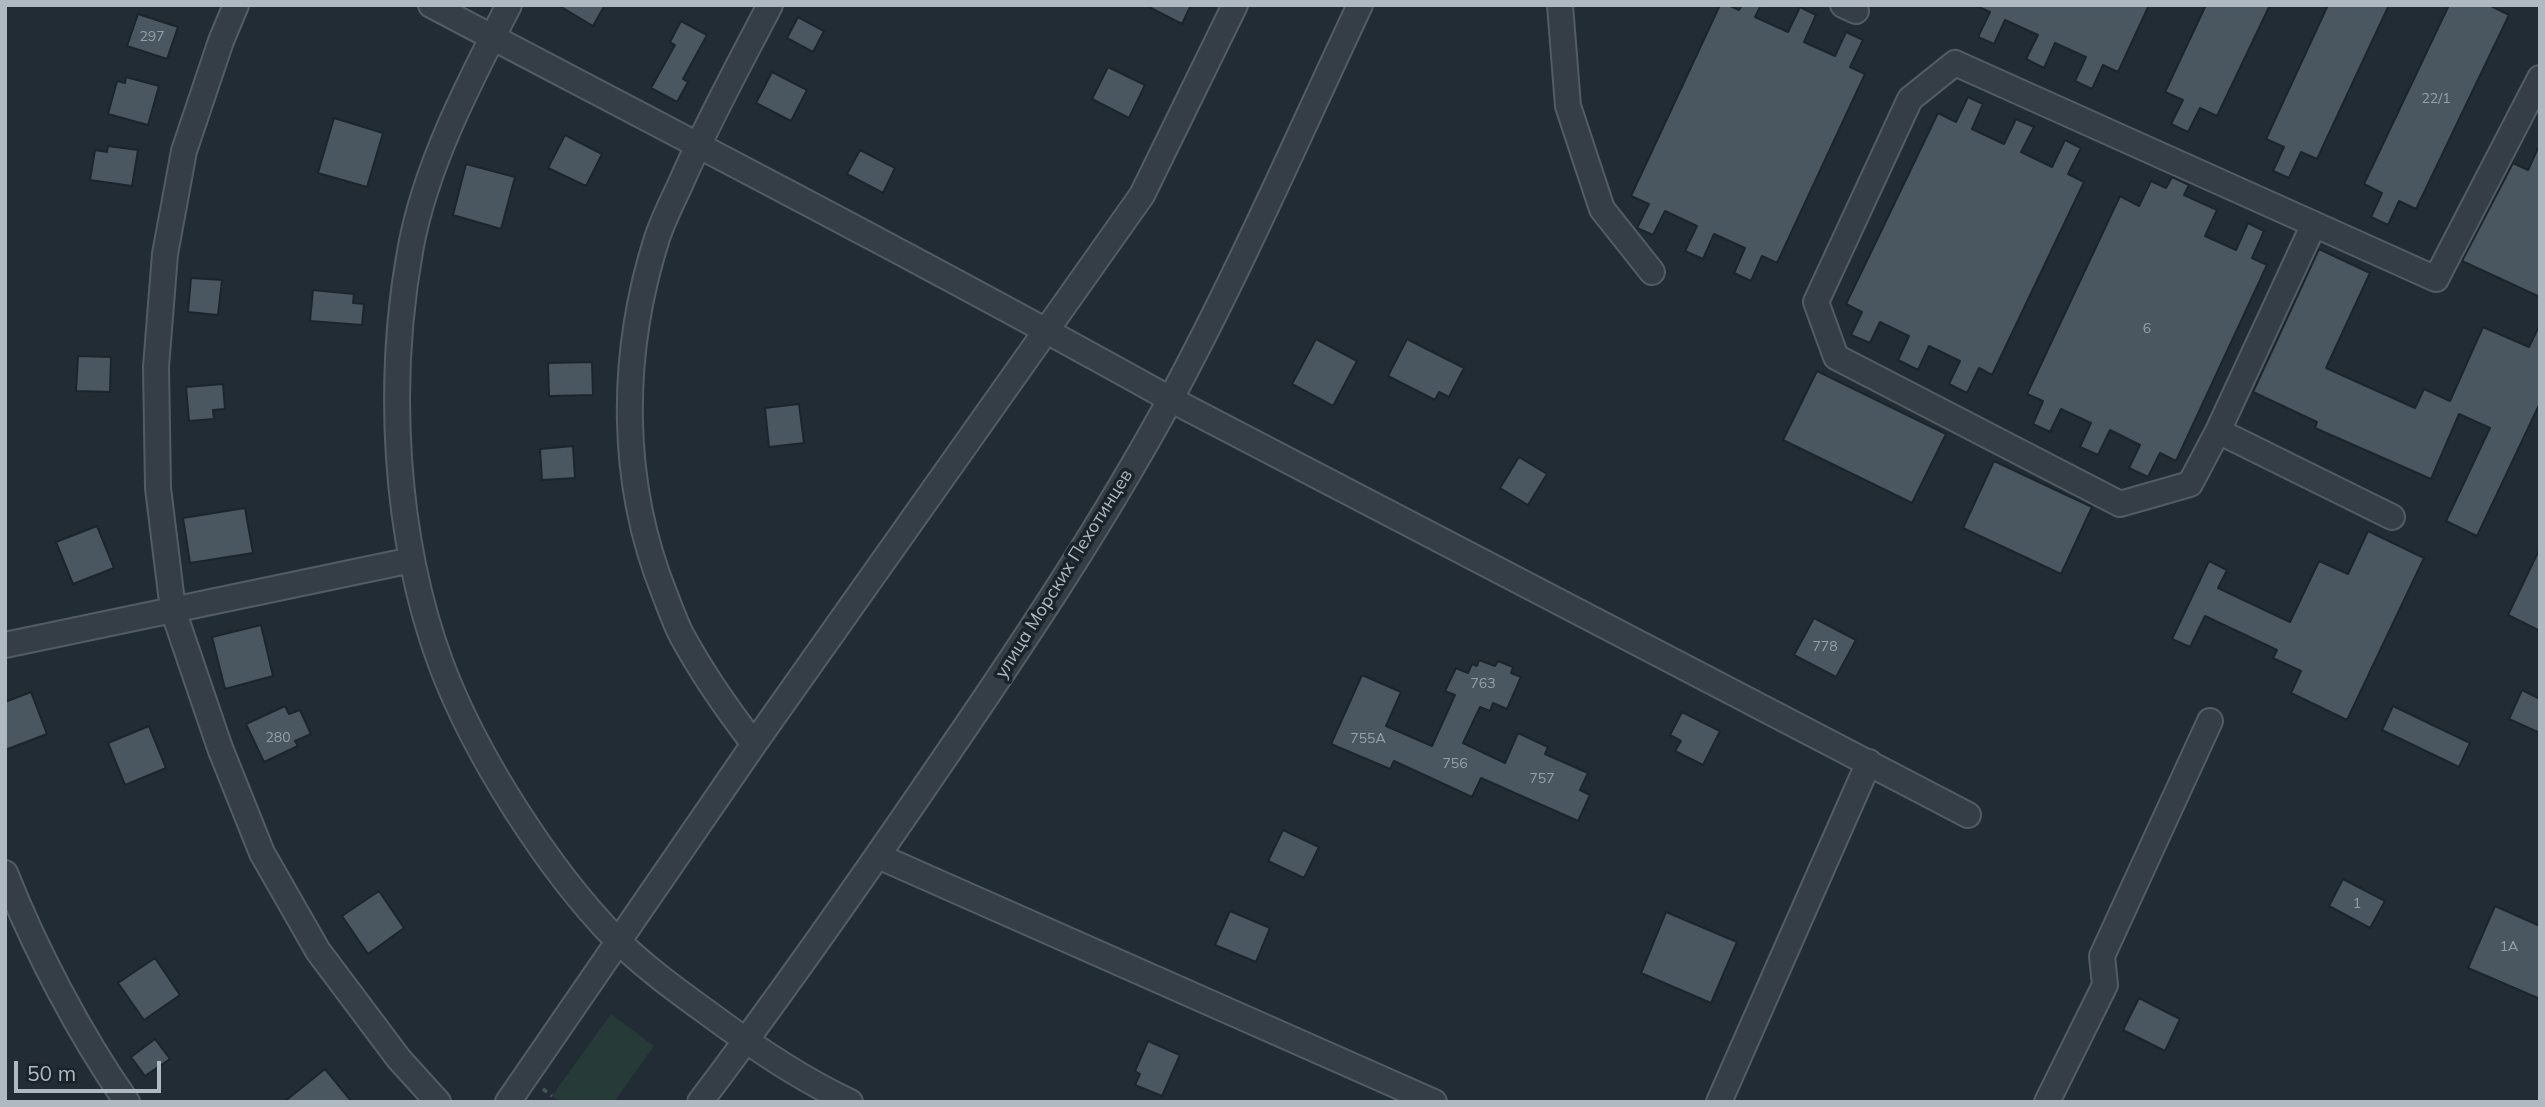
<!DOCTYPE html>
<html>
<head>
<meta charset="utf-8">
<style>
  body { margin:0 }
  #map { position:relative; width:2545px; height:1107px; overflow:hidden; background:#222c35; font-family:Mulish,sans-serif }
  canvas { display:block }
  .frame { position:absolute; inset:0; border:7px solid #afb9c2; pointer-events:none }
  .scale { position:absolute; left:14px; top:1061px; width:147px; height:32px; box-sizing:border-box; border:4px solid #afb9c2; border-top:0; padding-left:9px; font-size:21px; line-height:24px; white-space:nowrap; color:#afb9c2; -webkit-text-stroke:5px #1a232a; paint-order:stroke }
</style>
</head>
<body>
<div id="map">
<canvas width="2545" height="1107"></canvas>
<div class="frame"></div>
<div class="scale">50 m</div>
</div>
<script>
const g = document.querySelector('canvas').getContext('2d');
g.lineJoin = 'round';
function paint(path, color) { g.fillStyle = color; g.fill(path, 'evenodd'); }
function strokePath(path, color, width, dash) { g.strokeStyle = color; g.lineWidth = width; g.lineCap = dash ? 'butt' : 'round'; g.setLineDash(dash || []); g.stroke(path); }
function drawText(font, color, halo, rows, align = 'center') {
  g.font = font + ' Mulish,sans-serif'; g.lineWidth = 7; g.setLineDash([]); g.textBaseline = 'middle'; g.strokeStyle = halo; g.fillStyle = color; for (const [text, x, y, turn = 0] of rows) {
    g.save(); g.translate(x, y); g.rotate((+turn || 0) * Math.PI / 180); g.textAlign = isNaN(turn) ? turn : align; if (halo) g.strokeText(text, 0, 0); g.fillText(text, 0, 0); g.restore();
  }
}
paint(new Path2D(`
  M611,1014L654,1046L614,1102H561L552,1096Z`), '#263a38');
const building = new Path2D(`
  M558,5H605L593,26Z
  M1145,5H1191L1182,24Z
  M1720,5H1728L1739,10L1742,5H1761L1755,17L1788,32L1800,7L1816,15L1804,42L1835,56L1846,32L1863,40L1850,67L1865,74L1777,263L1762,256L1751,281L1734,273L1745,248L1714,234L1703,259L1685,251L1697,226L1665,211L1653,235L1637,228L1649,204L1631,196Z
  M1974,5H2149L2118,72L2103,65L2092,89L2075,81L2086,57L2055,43L2044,68L2026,59L2038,35L2005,20L1994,44L1978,37L1990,12Z
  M2206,5H2270L2217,116L2200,108L2188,132L2171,124L2183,100L2165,92Z
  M2328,5H2389L2317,159L2301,152L2289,178L2273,171L2284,147L2266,139Z
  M2449,5H2489L2509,15L2416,209L2399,201L2388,225L2371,217L2382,193L2364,184Z
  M138,14L178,27L167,59L127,46Z
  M798,17L824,31L813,52L787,38Z
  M681,21L707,35L683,79L688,82L677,102L651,88L675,45L670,42Z
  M1108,67L1145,85L1129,118L1092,99Z
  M772,72L807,90L791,121L756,103Z
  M126,77L159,86L148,125L108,114L117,81L125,83Z
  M1968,97L1983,104L1972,129L2004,144L2016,119L2034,127L2021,152L2052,167L2065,140L2081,148L2068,174L2084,182L1992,375L1979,368L1967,393L1949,384L1960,361L1929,346L1918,370L1898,360L1909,336L1880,322L1870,343L1851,335L1862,312L1846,304L1938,113L1956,122Z
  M334,118L383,133L367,187L318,173Z
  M565,135L602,154L586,186L548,168Z
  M2540,144V297L2462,261L2513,163L2528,170Z
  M108,146L138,150L132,186L90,180L95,150L107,152Z
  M860,150L895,168L883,193L847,174Z
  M466,164L515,177L501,229L453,215Z
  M2172,177L2189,185L2184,195L2217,210L2205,236L2236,250L2248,223L2264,231L2252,258L2267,265L2176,461L2160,453L2148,477L2129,468L2140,445L2110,430L2098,455L2080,447L2091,423L2061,409L2050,432L2033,424L2043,401L2027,394L2120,196L2139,206L2151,181L2166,188Z
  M2319,249L2370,273L2326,368L2415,408L2424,389L2450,401L2483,327L2529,347L2540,324V403L2477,536L2446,521L2490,428L2459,414L2431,479L2315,428L2317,422L2253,392Z
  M191,278L222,280L218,315L188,312Z
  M313,290L354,294L353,303L364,304L362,325L310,321Z
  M1316,339L1357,361L1333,406L1292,384Z
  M1407,339L1464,368L1449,397L1439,392L1435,400L1388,376Z
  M78,356L111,357L110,392L76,391Z
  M592,362L593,395L549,396L548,363Z
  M1817,371L1946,434L1912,503L1783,440Z
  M223,384L225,409L213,410L214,419L189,421L186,387Z
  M799,404L804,443L769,447L765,408Z
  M573,446L575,478L542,480L540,449Z
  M1519,457L1547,474L1528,505L1500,488Z
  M1994,461L2092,507L2061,574L1963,528Z
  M245,508L253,553L190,563L183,518Z
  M97,526L114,568L73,584L56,542Z
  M2368,531L2424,558L2347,720L2291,693L2301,671L2273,658L2277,650L2205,616L2190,647L2172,639L2209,561L2227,570L2218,588L2290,622L2319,561L2348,574Z
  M2540,548V631L2508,615Z
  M1814,618L1856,640L1836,677L1794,655Z
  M261,625L273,676L225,689L212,637Z
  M1479,660L1495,666L1498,661L1513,667L1511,673L1521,677L1507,709L1493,703L1490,711L1480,707L1463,743L1505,763L1518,733L1548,747L1545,754L1588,773L1580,790L1590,795L1578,821L1481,778L1472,797L1394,761L1390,769L1331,744L1362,675L1401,692L1386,726L1432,746L1455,695L1445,691L1456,668L1468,673L1472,664L1477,666Z
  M2522,690L2540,699V733L2509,719Z
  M31,692L47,734L5,750V702Z
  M285,706L289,714L300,710L311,734L295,741L298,746L264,762L246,724Z
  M2393,706L2470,743L2459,767L2382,730Z
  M1682,712L1720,731L1703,765L1675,751L1681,741L1670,735Z
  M149,726L166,768L125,785L108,743Z
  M1283,830L1319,847L1304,878L1268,861Z
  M2343,879L2385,901L2370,928L2329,906Z
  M379,891L404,928L368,954L342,916Z
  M2495,906L2540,926V999L2468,968Z
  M1230,911L1270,928L1256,962L1215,945Z
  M1666,912L1737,942L1711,1003L1641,973Z
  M155,958L180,995L144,1020L118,983Z
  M2139,998L2180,1019L2165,1051L2123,1030Z
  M155,1039L170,1059L145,1076L131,1057Z
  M1148,1041L1180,1055L1162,1096L1135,1085L1140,1074L1135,1071Z
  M325,1069L352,1102H284Z`);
paint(building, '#4a5760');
strokePath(building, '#1c252c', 2);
const minor = new Path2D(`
  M236,5L221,41L184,151L165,254L156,367L158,488L173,610L220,748L262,853L318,951L399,1059L438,1102
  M431,5C678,135 926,263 1170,399L1968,815
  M509,5C470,81 427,162 411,246C386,380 394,537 441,664C475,755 548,869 615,938C644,967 679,992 712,1016C755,1048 801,1079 850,1102
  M1560,5L1568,106L1602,209L1652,272
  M1843,5L1856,11
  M2314,224L2218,431L2190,484L2120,504L1836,357L1816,302L1910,99L1955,63L2436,279L2540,78
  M2218,431L2392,517
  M5,645L412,560
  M754,744C727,709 702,673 681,634C675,622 670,608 665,595C619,481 620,355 657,238C663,220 672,202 680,185C707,123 739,65 770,5
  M878,856L1434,1102
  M5,873C35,949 80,1035 127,1102
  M508,1102L754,744L1142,195L1235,5
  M700,1102C787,987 869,869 950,750C1028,636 1104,521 1170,400C1239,272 1298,137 1360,5
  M1719,1102L1869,762
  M2047,1102L2105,985L2102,956L2210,721`);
strokePath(minor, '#525c63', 28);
strokePath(new Path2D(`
  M543,1089L552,1096`), '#455757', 3.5, [5, 5]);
strokePath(minor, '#353e46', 24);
drawText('14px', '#96a0aa', null, [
  ["297",152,37],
  ["22/1",2436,99],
  ["6",2147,329],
  ["778",1825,647],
  ["763",1483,684],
  ["280",278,738],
  ["755А",1368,739],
  ["756",1455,764],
  ["757",1542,779],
  ["1",2357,904],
  ["1А",2509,947]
]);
drawText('18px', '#afb9c2', '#1a232a', [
  ["улица Морских Пехотинцев",1064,574,-58]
]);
</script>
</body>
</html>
